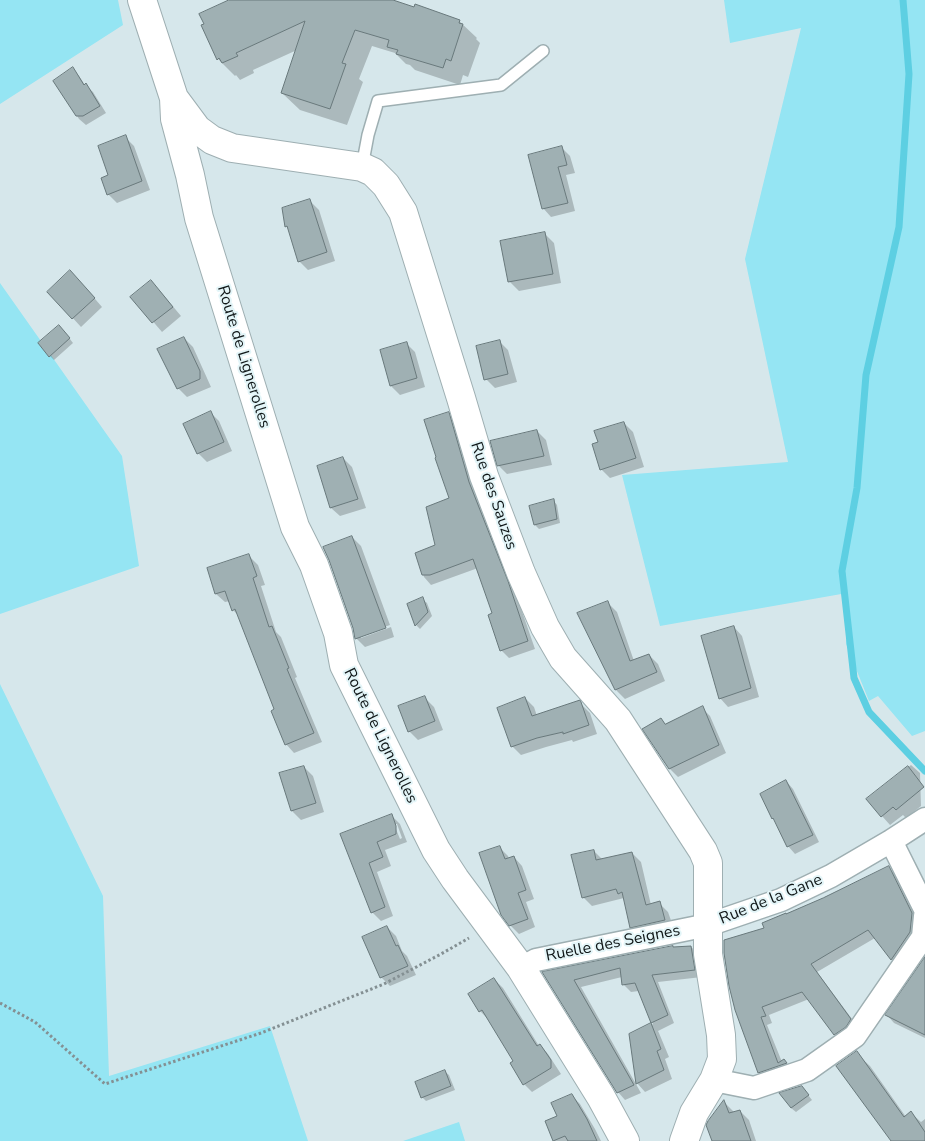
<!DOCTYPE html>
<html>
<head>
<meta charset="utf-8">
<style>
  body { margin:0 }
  canvas { display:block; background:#d6e7eb }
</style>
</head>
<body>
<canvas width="925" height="1141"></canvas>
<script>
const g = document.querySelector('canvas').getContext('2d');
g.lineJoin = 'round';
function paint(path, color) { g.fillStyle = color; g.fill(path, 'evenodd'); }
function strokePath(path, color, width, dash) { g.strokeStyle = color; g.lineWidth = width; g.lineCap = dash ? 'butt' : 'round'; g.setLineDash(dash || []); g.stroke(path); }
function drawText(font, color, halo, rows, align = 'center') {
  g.font = font + ' "Nunito Sans",sans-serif'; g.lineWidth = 4; g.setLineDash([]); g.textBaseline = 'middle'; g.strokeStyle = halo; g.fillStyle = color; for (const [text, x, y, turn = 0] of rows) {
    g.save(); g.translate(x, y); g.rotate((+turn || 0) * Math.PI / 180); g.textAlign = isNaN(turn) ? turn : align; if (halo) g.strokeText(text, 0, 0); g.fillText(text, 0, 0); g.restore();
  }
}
paint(new Path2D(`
  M0,0H118L123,25L0,104Z
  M724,0H925V731L912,736L878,696L869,701L846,644L847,593L660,626L622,475L788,462L745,259L801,28L730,43Z
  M0,283L122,456L139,566L0,614Z
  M0,684L103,896L109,1076L270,1026L308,1141H0Z
  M459,1122L465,1141H403Z`), '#95e5f3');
paint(new Path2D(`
  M231,0H389L459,21L477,38L476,39L480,43L468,77L463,75L460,85L415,70L410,65L406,64L395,53L372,46L359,79L363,82L347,125L300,110L282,93L297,50L253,70L254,73L240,80L236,75L235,76L218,59Z
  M73,69L79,76L85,85L93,92L106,113L86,125L79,119L55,81Z
  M125,137L134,146L150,190L117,203L108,194Z
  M562,148L570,156L575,173L566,175L575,211L551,217L543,208Z
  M310,201L319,210L335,261L308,270L299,261L290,230L286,226Z
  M545,234L554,243L561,283L519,291L510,282L501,242Z
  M78,279L102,307L81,327L49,292Z
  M151,282L160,291L181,316L162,332L132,297Z
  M63,330L73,343L54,360L50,356Z
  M184,338L193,347L211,387L187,397L178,388Z
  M499,341L508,350L517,382L495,388L486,379Z
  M406,343L415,352L425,387L400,395L391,386Z
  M210,412L219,421L232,451L207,462L198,453Z
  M448,413L456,421L535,649L509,658L501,650L494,614L478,568L431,585L424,577L416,554L437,546L451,499Z
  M624,423L633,432L644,467L610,478L601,469L600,443Z
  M537,431L546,440L552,465L507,474L498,465Z
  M343,458L352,467L366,508L340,516L331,508L318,467Z
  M553,500L557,505L560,523L539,529L535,525L531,507Z
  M352,537L361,546L390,625L361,635V638L391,627L394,637L365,647L356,638Z
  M249,556L258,565L265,585L261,586L276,632L281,637L297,677L295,678L322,742L294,753L286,744L276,710L240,617L233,610L230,601L225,602L216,594Z
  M422,599L427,603L432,616L420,629L416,625L408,605Z
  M608,603L617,612L634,661L649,655L658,664L665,681L625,699L616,690Z
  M734,627L742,636L759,697L728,707L720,698Z
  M425,698L434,707L443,730L418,740L409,731Z
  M525,698L534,707L537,716L579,702L590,713L597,734L573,742L572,740L546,747L521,755L512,746Z
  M702,708L710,716L726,753L678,777L670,769L661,719L666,725Z
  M911,765L920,773L921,806L906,818L903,815L890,825L882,816L868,799Z
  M304,767L313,776L324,812L301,820L292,811Z
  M786,781L793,789L819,842L795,854L788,846Z
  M391,815L400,824L407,842L385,850L391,866L377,872L393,916L381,921L372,912L341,834ZM394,824H397L402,838L400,839Z
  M500,848L508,856L509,859L514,857L522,866L534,899L526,902L535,927L519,934L510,925Z
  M594,851L603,860L632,853L641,862L651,905L659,903L668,912L674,929L640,936L631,927L624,898L592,906L583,897Z
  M889,868L896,875L920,922L899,967L892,960L875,938L817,972L858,1027L842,1042L835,1034L809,999L769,1015L772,1023L767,1025L782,1062L784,1061L792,1068L767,1080L759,1072L737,1011L766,928L786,916Z
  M387,927L396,936L402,951L407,956L416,975L390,986L381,977L364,937Z
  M691,947L699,954L702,977L658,982L674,1023L658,1031L659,1033L669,1057L665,1059L672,1079L645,1092L637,1083L630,1035L653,1024L639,991L631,992L623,984L622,977L581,987L641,1093L625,1100L618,1092L544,973L674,948Z
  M925,959V1038L894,1023L887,1015Z
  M494,979L503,988L539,1046L540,1045L548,1054L561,1074L532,1092L524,1084L515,1062L489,1020L480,1011L470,994Z
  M856,1053L870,1066L906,1117L911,1113L921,1122L925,1119V1141H891V1140Z
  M444,1071L449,1075L455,1090L426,1101L422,1097Z
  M802,1087L812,1100L796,1112L791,1108Z
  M572,1096L580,1104L595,1129L601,1141H555L547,1122L559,1117Z
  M724,1102L733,1111L734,1113L740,1111L749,1120L756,1141H714Z`), '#0003');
strokePath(new Path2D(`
  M903,0L909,74L899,227L866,375L857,488L842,571L854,678L869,712L925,771`), '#5dcfe2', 7);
const building = new Path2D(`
  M229,0H393L414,7L415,4L460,20L459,23L463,24L451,61L446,59L443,68L396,54L398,50L387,47L389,40L355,30L342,63L346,64L330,109L281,93L305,21L236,53L238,56L222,63L219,58L217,60L201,25L204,24L199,14Z
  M73,67L84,85L86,83L100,106L83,116H76L53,81Z
  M126,135L142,181L107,195L101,178L108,175L98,146Z
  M562,146L567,165L558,167L568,203L542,209L528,155Z
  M310,199L327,252L298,262L287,226L285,227L282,208Z
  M545,232L553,274L508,282L500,241Z
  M70,270L95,298L72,319L47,292Z
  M151,280L173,307L152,323L130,297Z
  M59,325L70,338L49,357L38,343Z
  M184,337L200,371V379L177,389L157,349Z
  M500,340L508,374L484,380L476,346Z
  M407,342L417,378L390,386L380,350Z
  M211,411L224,442L197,454L183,424Z
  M449,412L469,482L508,581L528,641L500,651L488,615L492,613L473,559L430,575H422L415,553L435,545L426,507L449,498L435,458L436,457L424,420Z
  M624,422L636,458L600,470L592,444L598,442L594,431Z
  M537,430L544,456L497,466L490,441Z
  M343,457L358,499L330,508L317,466Z
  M554,499L557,519L534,525L529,506Z
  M352,536L386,628L355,639L353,628L329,560L323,547Z
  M249,554L257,576L253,578L269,627L272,626L289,668L287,669L314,733L285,745L271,711L274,709L235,609L232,611L225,591L215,594L207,568Z
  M423,597L428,612L415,626L407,604Z
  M608,601L630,661L649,654L657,672L615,690L577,613Z
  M734,626L751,688L719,699L701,636Z
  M425,696L435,721L408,732L398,706Z
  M525,697L532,716L580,700L581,702L589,725L563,734V732L537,738L511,747L497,708Z
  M703,706L719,745L669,769L642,729L661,718L665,724Z
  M304,766L316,803L291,811L279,773Z
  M908,766L924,787L896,810L893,807L881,817L866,799Z
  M786,780L813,835L787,847L773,818L772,819L760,794Z
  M392,814L396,826V834L377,842L383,857L369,863L385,907L371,913L340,834Z
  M500,846L505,859L514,856L526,890L518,893L528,919L509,926L501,915L479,853Z
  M594,850L596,860L632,852L646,905L660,901L665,920L630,928L622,892L618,894L616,889L582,898L571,855Z
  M889,866L912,913L910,932L891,960L868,930L811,964L851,1019L846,1027L834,1035L802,992L762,1007L766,1016L761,1017L778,1063L784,1059L787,1063L758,1073L735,1010L729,986L724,953V940L764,928L762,923L786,913V914L823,898Z
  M387,926L396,946L398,945L408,966L380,978L362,937Z
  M673,946V947L691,946L695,970L652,975L668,1015L651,1023L635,983L622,985L620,968L574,980L634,1085L617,1093L542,972Z
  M925,957V1035L885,1015Z
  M494,978L537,1046L540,1044L551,1060V1068L523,1085L510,1063L513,1061L482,1010L479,1012L468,994Z
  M651,1023L661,1049L657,1051L664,1070L636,1084L629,1034Z
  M857,1051L904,1117L911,1111L925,1132V1141H891L836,1066Z
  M445,1070L451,1086L421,1098L415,1082Z
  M802,1086L809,1095L791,1108L779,1093Z
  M572,1094L587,1119L597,1141H568L565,1136L553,1141L545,1121L557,1116L551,1103Z
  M724,1100L729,1113L740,1110L751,1141H712L706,1125L708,1121Z`);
paint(building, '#9fb0b3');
strokePath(building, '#69797c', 1);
const service = new Path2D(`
  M362,167L368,135L378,101L501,85L543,51`);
const minor = new Path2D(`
  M891,841L925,909
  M521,968L536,960L708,925L781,900L831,876L891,841L925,819
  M714,1080L754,1088L807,1070L855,1036L923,937L925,916`);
const tertiary = new Path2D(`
  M142,0L174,98L175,119L190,175L199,218L295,527L314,565L338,633L344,665L436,850L455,879L521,968L601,1097L625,1141
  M174,98L197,129L212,140L232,148L362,167L373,172L386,185L403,212L461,398L484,476L521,573L545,627L563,658L618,720L703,851L708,863V954L721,1035L722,1059L714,1080L694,1113L684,1141`);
strokePath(service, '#9eafb2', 14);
strokePath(minor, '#9eafb2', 25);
strokePath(tertiary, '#9eafb2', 30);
strokePath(new Path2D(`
  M0,1003L35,1022L105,1084L261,1033L384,984L441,954L469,938`), '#849093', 3, [2.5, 2.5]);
strokePath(service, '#fff', 11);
strokePath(minor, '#fff', 22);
strokePath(tertiary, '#fff', 28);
drawText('16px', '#101718', '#e3f5f8', [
  ["Route de Lignerolles",243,357,73],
  ["Rue des Sauzes",493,496,71],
  ["Route de Lignerolles",380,736,64],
  ["Rue de la Gane",771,900,-22],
  ["Ruelle des Seignes",613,944,-11]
]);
</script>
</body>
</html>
